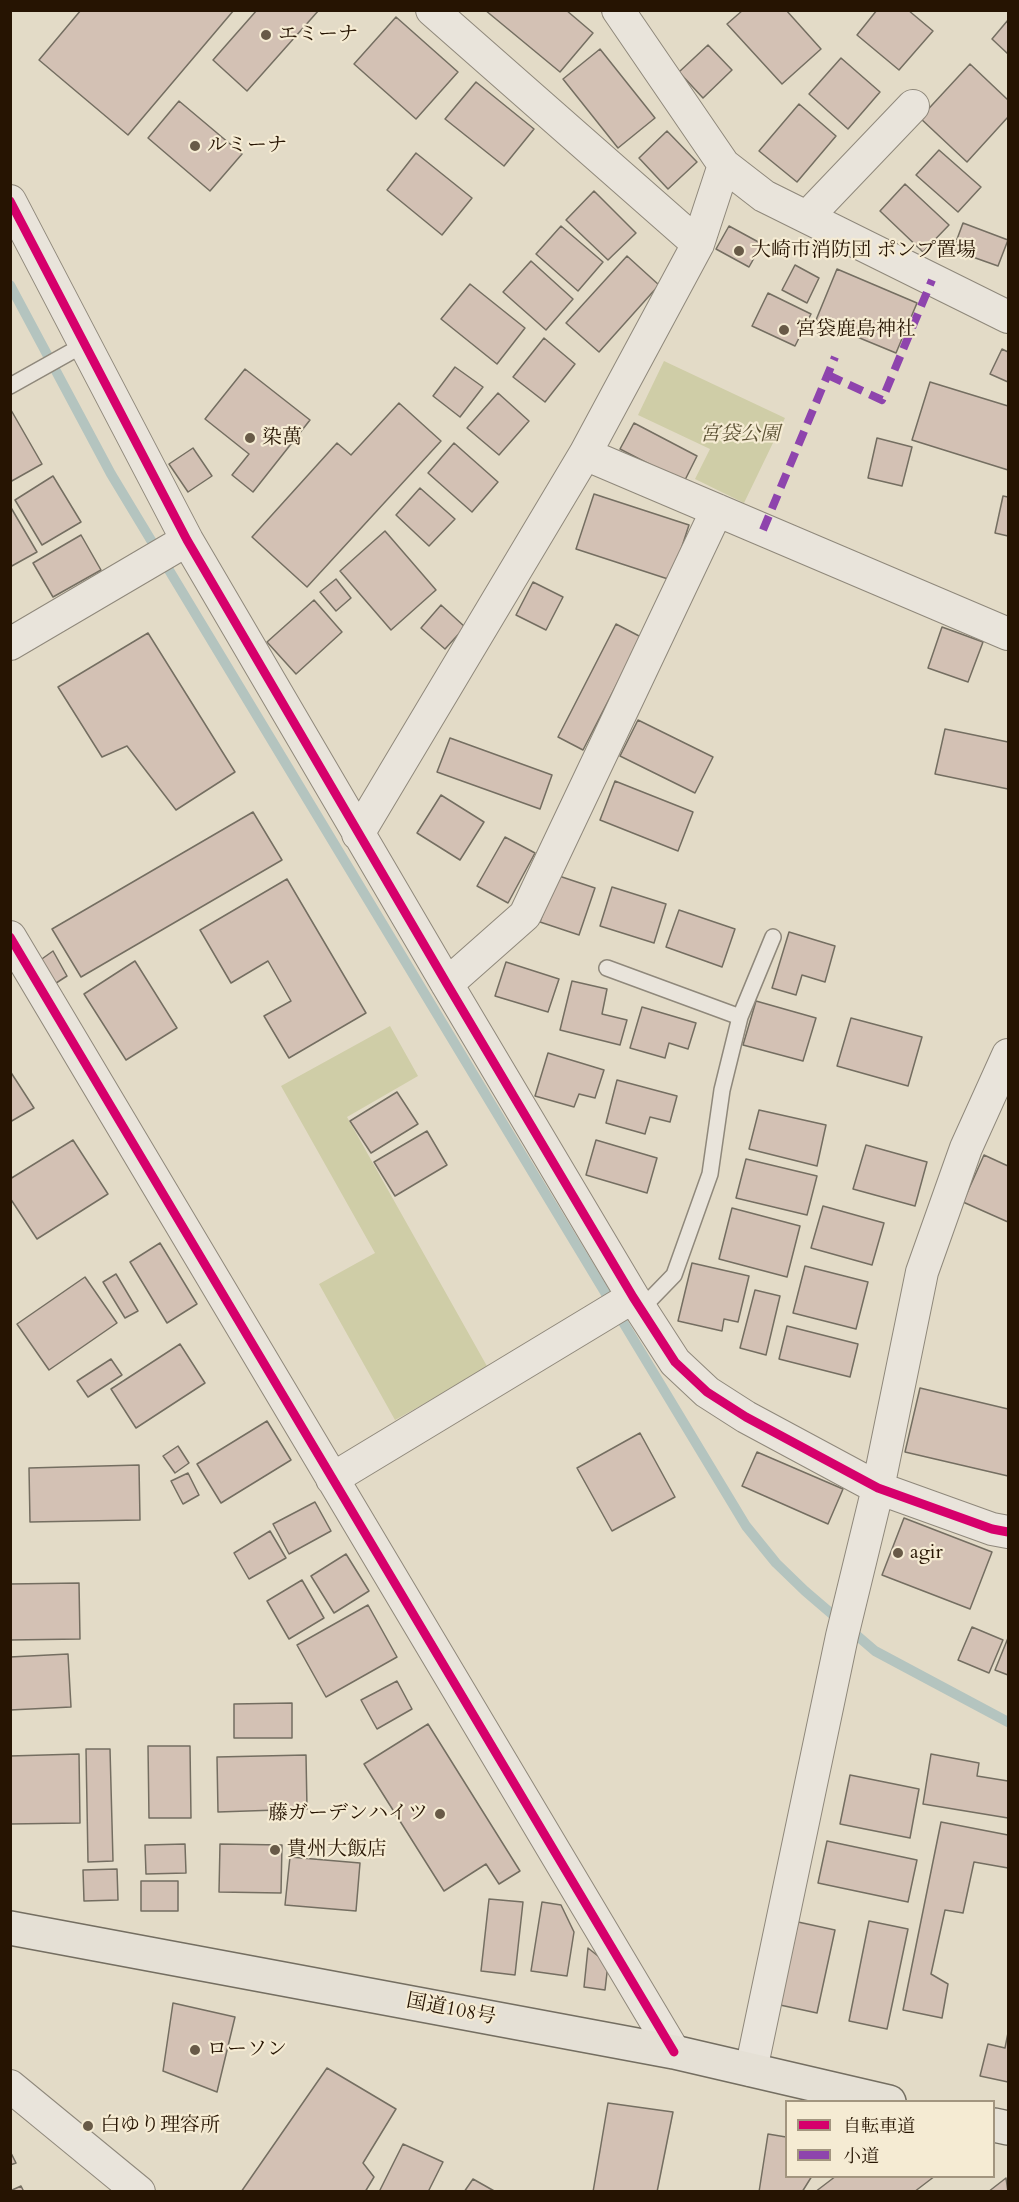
<!DOCTYPE html>
<html>
<head>
<meta charset="utf-8">
<style>
  body { margin:0 }
  #map { position:relative; width:1019px; height:2202px; overflow:hidden; background:#e3dbc7; font-family:Cardo,"Noto Serif JP",serif }
  canvas { display:block }
  .frame { position:absolute; inset:0; border:12px solid #261402; pointer-events:none }
  .legend { position:absolute; left:785px; top:2100px; width:210px; height:78px; box-sizing:border-box; background:#f5ebd3; border:2px solid #a2957f; margin:0; padding:8px 10px; list-style:none; font-size:18px; color:#261402 }
  .legend li { display:flex; align-items:center; gap:12px; height:30px }
  .legend b { width:30px; border:2px solid #a2957f }
</style>
</head>
<body>
<div id="map">
<canvas width="1019" height="2202"></canvas>
<div class="frame"></div>
<ul class="legend">
<li><b style="height:8px;background:#d6006c"></b>自転車道</li>
<li><b style="height:8px;background:#8e44ad"></b>小道</li>
</ul>
</div>
<script>
const g = document.querySelector('canvas').getContext('2d');
g.lineJoin = 'round';
function paint(path, color) { g.fillStyle = color; g.fill(path, 'evenodd'); }
function strokePath(path, color, width, dash) { g.strokeStyle = color; g.lineWidth = width; g.lineCap = dash ? 'butt' : 'round'; g.setLineDash(dash || []); g.stroke(path); }
function drawText(font, color, halo, rows, align = 'center') {
  g.font = font + ' Cardo,"Noto Serif JP",serif'; g.lineWidth = 4.5; g.setLineDash([]); g.textBaseline = 'middle'; g.strokeStyle = halo; g.fillStyle = color; for (const [text, x, y, turn = 0] of rows) {
    g.save(); g.translate(x, y); g.rotate((+turn || 0) * Math.PI / 180); g.textAlign = isNaN(turn) ? turn : align; if (halo) g.strokeText(text, 0, 0); g.fillText(text, 0, 0); g.restore();
  }
}
paint(new Path2D(`
  M664,361L785,418L744,503L695,479L710,449L638,415Z
  M390,1026L418,1076L347,1117L488,1368L395,1420L319,1284L375,1253L281,1086Z`), '#cfcda7');
strokePath(new Path2D(`
  M10,285L111,474L746,1526L776,1563L805,1591L875,1651L1008,1722`), '#b4c4bf', 10);
const building = new Path2D(`
  M81,10H234L128,135L39,60Z
  M257,10H319L247,91L213,60Z
  M485,10H566L593,33L560,72Z
  M743,10H786L821,49L782,84L727,24Z
  M877,10H908L933,31L899,70L857,35Z
  M396,17L458,72L416,119L354,64Z
  M1008,20V54L992,39Z
  M708,45L732,70L703,98L679,72Z
  M600,49L655,118L618,148L563,79Z
  M841,58L880,92L848,129L809,94Z
  M970,64L1008,100V117L967,162L920,118Z
  M476,82L534,129L504,166L445,119Z
  M179,101L242,154L210,191L148,138Z
  M799,104L836,136L797,182L759,151Z
  M667,131L697,162L668,189L639,158Z
  M939,150L981,187L958,212L916,175Z
  M416,153L472,198L442,235L387,190Z
  M905,184L949,225L923,252L880,211Z
  M594,191L636,233L608,260L566,220Z
  M963,223L1008,240L998,266L953,250Z
  M561,226L603,262L578,291L536,254Z
  M729,226L762,244L749,267L716,249Z
  M627,256L659,285L599,352L566,323Z
  M531,261L573,299L546,330L503,292Z
  M795,265L819,278L807,303L782,290Z
  M837,269L917,303L896,353L816,320Z
  M470,284L525,328L497,364L441,319Z
  M768,293L811,314L795,346L752,326Z
  M544,338L575,364L545,402L513,377Z
  M1002,349L1008,352V382L990,374Z
  M455,367L483,387L460,417L433,396Z
  M245,369L310,420L253,492L232,475L249,454L205,419Z
  M930,382L1008,406V470L912,440Z
  M498,393L529,421L499,455L467,428Z
  M399,403L441,441L307,587L252,537L337,443L351,455Z
  M11,410L42,464L10,482V411Z
  M634,423L697,456L684,482L620,449Z
  M877,438L912,447L902,486L868,478Z
  M454,443L498,482L472,512L428,473Z
  M193,448L212,476L188,492L169,464Z
  M53,476L81,522L42,545L15,500Z
  M420,488L455,519L429,546L396,515Z
  M594,494L689,525L671,580L576,549Z
  M1003,496L1008,497V536L995,533Z
  M10,506L37,552L10,567Z
  M385,531L436,590L391,630L340,571Z
  M81,535L101,570L53,597L33,563Z
  M336,579L351,598L336,611L320,592Z
  M533,582L563,597L546,630L516,615Z
  M314,600L342,632L296,674L267,642Z
  M441,605L465,627L445,649L421,628Z
  M616,624L641,637L583,750L558,737Z
  M942,627L983,642L968,682L928,668Z
  M148,633L235,772L176,810L127,746L102,757L58,687Z
  M638,720L713,757L695,793L620,756Z
  M945,729L1008,742V789L935,774Z
  M450,738L552,775L540,809L437,772Z
  M615,781L693,812L678,851L600,820Z
  M441,795L484,822L460,860L417,833Z
  M253,812L282,860L81,977L52,929Z
  M505,837L535,853L508,903L477,886Z
  M556,875L595,888L579,935L540,922Z
  M287,879L366,1013L289,1058L264,1016L291,1001L268,961L231,983L200,930Z
  M612,887L666,904L654,943L600,926Z
  M679,910L735,929L722,967L666,947Z
  M789,932L835,946L825,982L802,975L796,995L772,988Z
  M53,951L67,976L53,985L39,961Z
  M135,961L177,1028L126,1060L84,994Z
  M506,962L559,979L548,1012L495,996Z
  M572,981L607,989L602,1014L627,1020L620,1045L560,1030Z
  M756,1001L816,1018L803,1061L743,1045Z
  M642,1007L696,1023L688,1049L669,1043L665,1058L630,1048Z
  M851,1018L922,1037L908,1086L837,1066Z
  M548,1053L604,1070L595,1098L579,1094L574,1107L535,1096Z
  M10,1071L34,1108L10,1122Z
  M617,1080L677,1096L670,1122L650,1117L645,1134L606,1123Z
  M397,1092L418,1124L371,1153L350,1121Z
  M759,1110L826,1125L817,1166L749,1149Z
  M427,1131L447,1165L395,1196L374,1162Z
  M73,1140L108,1194L37,1239L10,1198V1179Z
  M596,1140L657,1158L647,1193L586,1175Z
  M866,1145L927,1162L915,1206L853,1189Z
  M984,1155L1008,1166V1222L963,1202Z
  M746,1159L817,1176L807,1215L736,1198Z
  M823,1206L884,1223L872,1265L811,1248Z
  M732,1208L800,1226L787,1277L719,1259Z
  M160,1243L197,1304L167,1323L130,1262Z
  M692,1263L749,1276L738,1322L724,1319L722,1331L678,1321Z
  M805,1266L868,1282L856,1329L793,1313Z
  M116,1274L138,1311L125,1318L103,1282Z
  M85,1277L117,1323L49,1370L17,1324Z
  M755,1290L780,1296L766,1355L740,1348Z
  M787,1326L858,1344L850,1377L779,1359Z
  M180,1344L205,1383L136,1428L111,1389Z
  M111,1359L122,1375L88,1397L77,1381Z
  M920,1388L1008,1409V1476L905,1452Z
  M267,1421L291,1460L221,1503L197,1464Z
  M640,1433L675,1497L612,1531L577,1468Z
  M178,1446L189,1463L175,1473L163,1456Z
  M757,1452L843,1489L828,1524L742,1486Z
  M139,1465L140,1520L30,1522L29,1468Z
  M188,1473L199,1495L183,1504L171,1481Z
  M315,1502L331,1531L289,1554L273,1524Z
  M904,1518L992,1552L970,1609L882,1575Z
  M270,1531L286,1558L249,1579L234,1553Z
  M346,1554L369,1591L334,1613L311,1576Z
  M302,1580L324,1618L289,1639L267,1601Z
  M79,1583L80,1639L10,1640V1584Z
  M368,1605L397,1657L326,1697L297,1645Z
  M972,1627L1003,1640L989,1673L958,1660Z
  M1008,1638V1675L995,1670Z
  M68,1654L71,1707L10,1710V1657Z
  M397,1681L412,1709L377,1729L361,1700Z
  M292,1703V1738H234V1704Z
  M428,1724L520,1871L499,1884L486,1864L444,1891L364,1764Z
  M148,1746H190L191,1818H149Z
  M86,1749H110L113,1861L88,1862Z
  M79,1754L80,1823L10,1824V1756Z
  M931,1754L979,1763L977,1776L1008,1781V1818L923,1804Z
  M306,1755L307,1809L218,1812L217,1757Z
  M850,1775L919,1789L910,1838L840,1824Z
  M941,1822L1008,1835V1868L974,1862L963,1913L945,1910L931,1974L948,1984L942,2018L903,2010Z
  M827,1841L917,1860L908,1902L818,1883Z
  M185,1844L186,1873L146,1874L145,1845Z
  M220,1844L282,1845L281,1893L219,1892Z
  M290,1857L360,1863L356,1911L285,1905Z
  M117,1869L118,1900L84,1901L83,1870Z
  M141,1881H178V1911H141Z
  M489,1899L523,1902L515,1975L481,1971Z
  M542,1902L561,1905L574,1932L567,1976L531,1971Z
  M869,1921L908,1929L887,2029L849,2021Z
  M798,1922L835,1930L817,2013L780,2005Z
  M588,1948L608,1964L605,1990L584,1987Z
  M173,2003L235,2017L217,2092L163,2071Z
  M1008,2033V2082L980,2076L988,2044L1005,2048Z
  M327,2068L396,2109L363,2163L374,2177L365,2192H241Z
  M608,2103L673,2112L657,2192H593Z
  M768,2134L786,2137V2176H812L802,2192H759Z
  M403,2144L443,2162L428,2192H379Z
  M10,2151L16,2163L10,2165Z
  M836,2176H935L914,2192H815Z
  M1006,2178L1008,2192H988Z
  M473,2179L496,2192H464Z
  M21,2186L24,2192H10V2191Z`);
paint(building, '#d3c1b4');
strokePath(building, '#746e61', 1.5);
const service = new Path2D(`
  M10,386L85,344
  M607,968L740,1017
  M641,1309L674,1275L710,1174L722,1090L740,1017L773,937`);
const minor = new Path2D(`
  M432,10L698,244
  M618,10L724,165L764,196L1008,317
  M10,201L187,540L447,984L633,1297L675,1362L707,1392L746,1417L878,1488L992,1529L1008,1532
  M807,217L913,106
  M585,454L1008,634
  M10,644L187,540
  M358,834L585,454L698,244L724,165
  M10,937L674,2052
  M447,984L525,915L717,510
  M332,1479L633,1297
  M751,2070L842,1636L878,1488L922,1272L966,1148L1008,1055
  M10,2086L139,2192`);
const trunk = new Path2D(`
  M10,1928L674,2052L889,2102
  M994,2125L1008,2128`);
strokePath(service, '#8f887b', 18);
strokePath(minor, '#8f887b', 34);
strokePath(trunk, '#746e61', 36);
strokePath(service, '#e9e4db', 15);
strokePath(minor, '#e9e4db', 32);
strokePath(trunk, '#e5e0d5', 33);
strokePath(new Path2D(`
  M828,375L882,400L932,280
  M763,530L835,357`), '#8e44ad', 8, [15, 8]);
strokePath(new Path2D(`
  M10,201L187,540L447,984L633,1297L675,1362L707,1392L746,1417L878,1488L992,1529L1008,1532
  M10,937L674,2052`), '#d6006c', 9);
for (const [x, y, r, color] of [
  [266,35,6,"#685a47"],
  [195,146,6,"#685a47"],
  [739,251,6,"#685a47"],
  [784,330,6,"#685a47"],
  [250,438,6,"#685a47"],
  [898,1553,6,"#685a47"],
  [440,1814,6,"#685a47"],
  [275,1850,6,"#685a47"],
  [195,2050,6,"#685a47"],
  [88,2126,6,"#685a47"]
]) { const dot = new Path2D(); dot.arc(x, y, r, 0, 2 * Math.PI); g.fillStyle = color; g.fill(dot); strokePath(dot, '#f5ebd3', 2); }
drawText('20px', '#261402', '#f5ebd3', [
  ["エミーナ",278,35],
  ["ルミーナ",207,146],
  ["大崎市消防団 ポンプ置場",751,251],
  ["宮袋鹿島神社",796,330],
  ["染萬",262,438],
  ["agir",910,1553],
  ["藤ガーデンハイツ",428,1814,"right"],
  ["貴州大飯店",287,1850],
  ["ローソン",207,2050],
  ["白ゆり理容所",100,2126]
], 'left');
drawText('italic 20px', '#5b5133', '#f5ebd3', [
  ["宮袋公園",740,435]
]);
drawText('20px', '#261402', '#f5ebd3', [
  ["国道108号",451,2010,11]
]);
</script>
</body>
</html>
